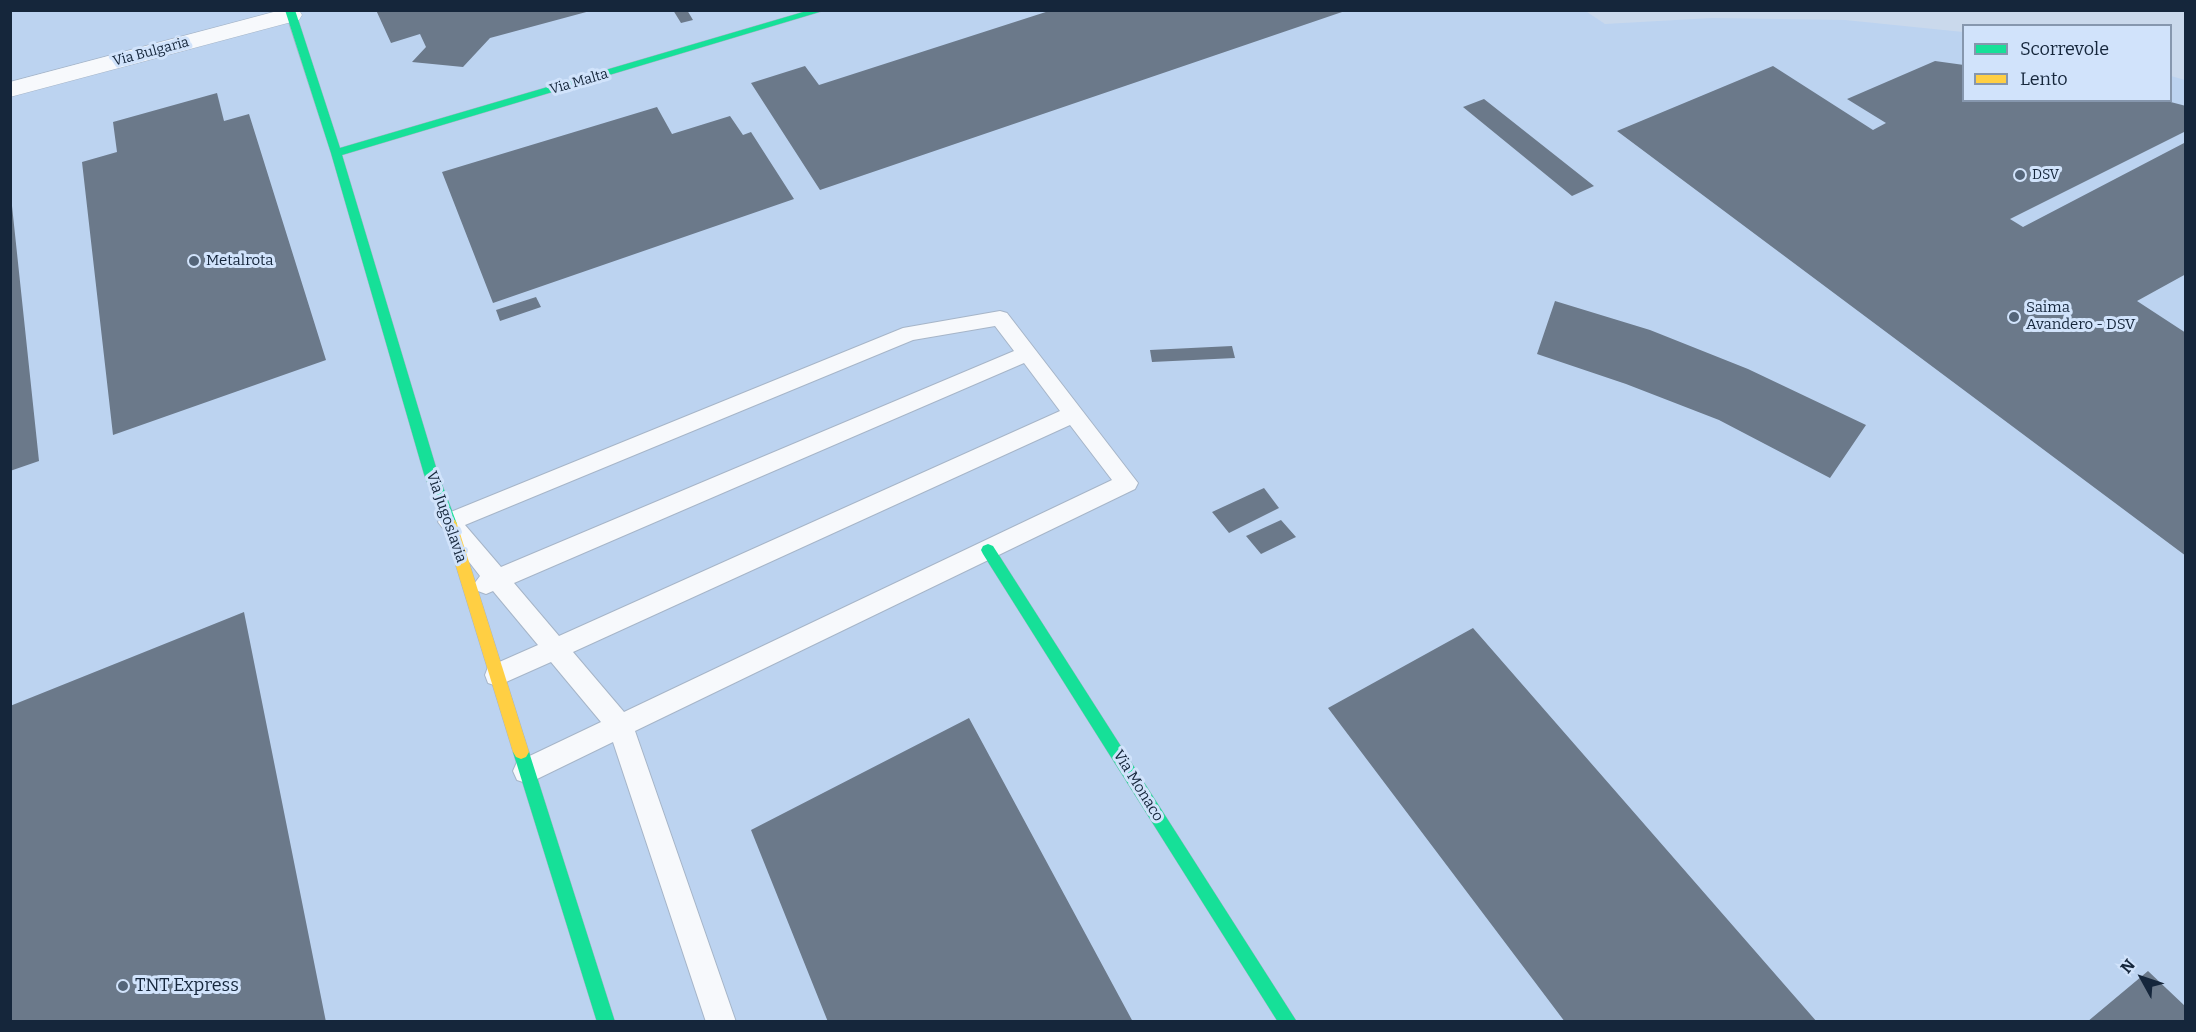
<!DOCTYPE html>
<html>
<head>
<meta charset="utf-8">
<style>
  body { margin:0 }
  #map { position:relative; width:2196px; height:1032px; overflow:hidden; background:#cad9ec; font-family:Bitter,serif }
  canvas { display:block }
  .frame { position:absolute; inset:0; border:12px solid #15263b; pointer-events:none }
  .legend { position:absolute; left:1962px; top:24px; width:210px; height:78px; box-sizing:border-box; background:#d1e3fb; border:2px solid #8697ae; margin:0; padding:8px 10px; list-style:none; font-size:18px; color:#15263b }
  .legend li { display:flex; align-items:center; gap:12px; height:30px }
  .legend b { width:30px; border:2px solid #8697ae }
  .north { position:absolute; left:2112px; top:948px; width:60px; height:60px; -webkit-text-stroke:4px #d1e3fb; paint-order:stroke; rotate:310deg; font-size:16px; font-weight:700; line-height:24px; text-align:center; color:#15263b }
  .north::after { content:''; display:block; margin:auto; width:21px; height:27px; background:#15263b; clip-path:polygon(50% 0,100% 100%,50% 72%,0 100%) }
</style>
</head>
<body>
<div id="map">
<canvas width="2196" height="1032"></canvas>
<div class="frame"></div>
<ul class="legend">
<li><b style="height:8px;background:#16e098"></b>Scorrevole</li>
<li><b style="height:8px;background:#ffcf43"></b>Lento</li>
</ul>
<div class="north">N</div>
</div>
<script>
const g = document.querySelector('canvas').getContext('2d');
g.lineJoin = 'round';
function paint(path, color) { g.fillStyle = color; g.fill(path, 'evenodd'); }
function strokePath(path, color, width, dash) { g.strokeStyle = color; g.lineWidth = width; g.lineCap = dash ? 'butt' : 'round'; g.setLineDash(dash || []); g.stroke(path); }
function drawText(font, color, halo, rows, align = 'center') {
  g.font = font + ' Bitter,serif'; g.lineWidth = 6; g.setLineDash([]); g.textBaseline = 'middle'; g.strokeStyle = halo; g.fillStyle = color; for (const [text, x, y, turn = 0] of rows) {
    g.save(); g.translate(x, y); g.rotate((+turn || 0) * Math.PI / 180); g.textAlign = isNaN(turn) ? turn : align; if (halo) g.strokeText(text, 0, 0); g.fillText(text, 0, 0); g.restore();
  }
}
paint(new Path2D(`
  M1584,10L1605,24L1712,18L1845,20L1963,32L1964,100H2170L2171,76L2185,80V1021H11L10,11Z`), '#bcd3f0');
paint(new Path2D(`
  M376,10H590V11L490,38L463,67L412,62L426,47L420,34L391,43Z
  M673,10H687L693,20L681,23Z
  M1052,10L1345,11L820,190L751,83L805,66L819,85Z
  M1935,61L1964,65V100H2163L2186,106V131L2010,219L2023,227L2186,142V274L2137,301L2186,333V556L1617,131L1773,66L1873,130L1886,123L1847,99Z
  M217,93L224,121L249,114L326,360L113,435L82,162L117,152L113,122Z
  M1484,99L1594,186L1572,196L1463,107Z
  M657,107L672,134L730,116L743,135L751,132L794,199L493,303L442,172Z
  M12,206L39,461L10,471V207Z
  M536,297L541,307L500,321L496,310Z
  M1555,301L1650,330L1748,369L1866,425L1830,478L1719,420L1626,384L1537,354Z
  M1232,346L1235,358L1152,362L1150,350Z
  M1264,488L1279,508L1229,533L1212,512Z
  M1281,520L1296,537L1261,554L1246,536Z
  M244,612L326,1022H10V706Z
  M1473,628L1817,1022H1565L1328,708Z
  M969,718L1133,1022H828L751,830Z
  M2148,971L2186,1007V1022H2087Z`), '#6b798a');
const lane = new Path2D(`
  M1000,311L1007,313L1138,483L1135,489L635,731L736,1022H706L613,742L535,780L526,783L517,780L513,771L517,762L601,722L551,662L497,686L488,683L485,675L488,667L538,645L493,591L486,594L478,591L474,584L480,576L438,522L441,516L903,328ZM995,326L1014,351L501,567L465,525L913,340ZM1024,363L1060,411L559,636L514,583ZM1070,425L1112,480L624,712L573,652Z`);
const street = new Path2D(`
  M281,10H299L302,15L299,20L10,97V82Z`);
const fast = new Path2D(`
  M285,10H295L340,148L810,10H826L342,155L438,474L457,524L455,528H445L443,524L424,474L331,153Z
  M988,544L993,546L1297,1022H1278L983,554L981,550L983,546Z
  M521,745L526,747L529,752L615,1022H597L513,752L516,747Z`);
const slow = new Path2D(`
  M450,518L455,520L457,524L529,752L526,757L521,759L516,757L513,752L443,524L445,520Z`);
strokePath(lane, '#a6b5c8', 2);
strokePath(street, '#a6b5c8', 1);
strokePath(fast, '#a6b5c8', 1);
strokePath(slow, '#a6b5c8', 1);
paint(lane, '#f7f9fc');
paint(street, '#f7f9fc');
paint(fast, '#16e098');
paint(slow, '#ffcf43');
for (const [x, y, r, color] of [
  [2020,175,6,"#546579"],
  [194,261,6,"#546579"],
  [2014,317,6,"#546579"],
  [123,986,6,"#546579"]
]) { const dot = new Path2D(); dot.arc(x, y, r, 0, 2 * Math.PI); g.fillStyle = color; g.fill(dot); strokePath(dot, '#d1e3fb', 2); }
drawText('14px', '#15263b', '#d1e3fb', [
  ["Via Bulgaria",151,52,-15],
  ["Via Malta",579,82,-16]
]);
drawText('14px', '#15263b', '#d1e3fb', [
  ["DSV",2032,175]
], 'left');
drawText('15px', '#15263b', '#d1e3fb', [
  ["Metalrota",206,261],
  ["Saima",2026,308],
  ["Avandero - DSV",2026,325]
], 'left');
drawText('15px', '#15263b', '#d1e3fb', [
  ["Via Jugoslavia",446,517,71],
  ["Via Monaco",1138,786,58]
]);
drawText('18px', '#15263b', '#d1e3fb', [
  ["TNT Express",135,986]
], 'left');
</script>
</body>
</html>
